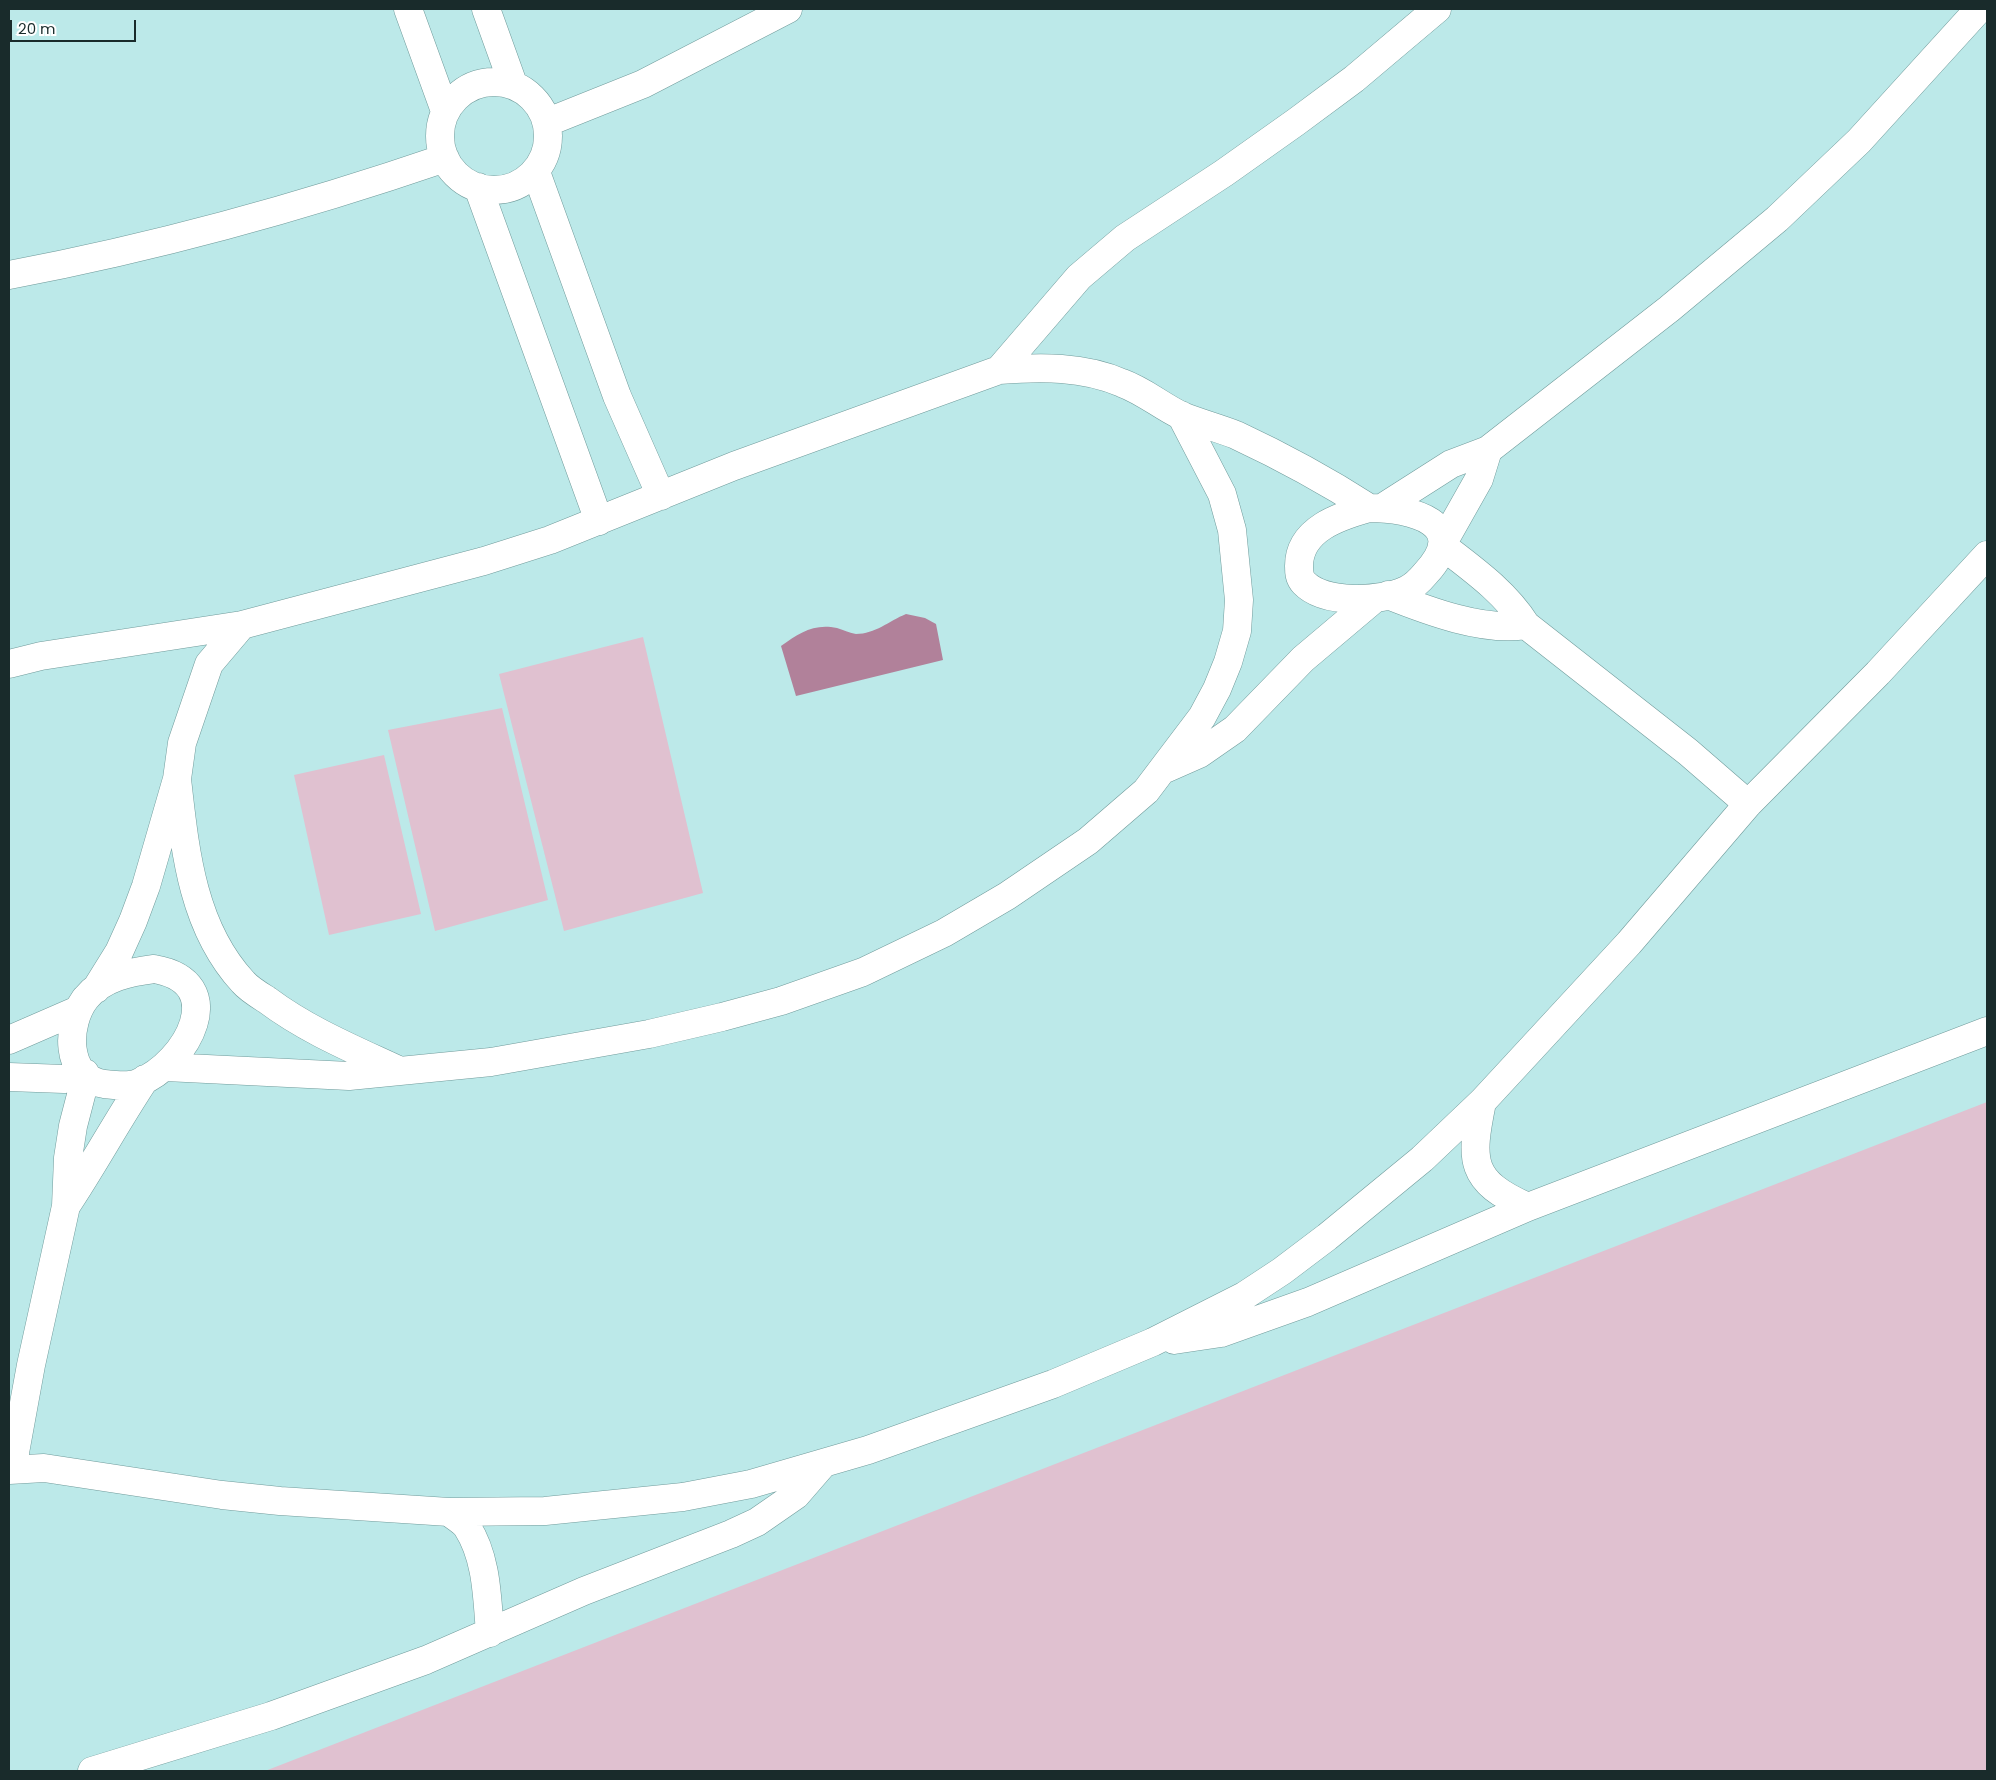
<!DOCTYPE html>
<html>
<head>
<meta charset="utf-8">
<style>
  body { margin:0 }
  #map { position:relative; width:1996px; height:1780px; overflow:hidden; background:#bce9e9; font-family:Poppins,sans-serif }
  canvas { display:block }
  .frame { position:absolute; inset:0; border:10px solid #192b2b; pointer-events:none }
  .scale { position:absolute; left:10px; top:20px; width:126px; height:22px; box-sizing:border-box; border:2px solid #192b2b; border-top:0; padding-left:6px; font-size:15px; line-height:18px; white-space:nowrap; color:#192b2b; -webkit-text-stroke:4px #fff; paint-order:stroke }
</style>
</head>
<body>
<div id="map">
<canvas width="1996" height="1780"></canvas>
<div class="frame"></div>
<div class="scale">20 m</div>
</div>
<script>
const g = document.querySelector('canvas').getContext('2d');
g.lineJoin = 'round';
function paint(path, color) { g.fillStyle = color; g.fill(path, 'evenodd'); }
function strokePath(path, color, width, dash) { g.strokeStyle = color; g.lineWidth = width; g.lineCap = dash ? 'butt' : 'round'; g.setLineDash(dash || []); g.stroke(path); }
paint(new Path2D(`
  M643,637L703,893L564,931L499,674Z
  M502,708L548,900L435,931L388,730Z
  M384,755L421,914L329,935L294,775Z
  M1987,1102V1771H265Z`), '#e0c1d0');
paint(new Path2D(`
  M906,614L925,618L936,624L943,660L796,696L781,646C799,633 814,623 837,628C844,630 850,633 856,634C875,634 889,621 906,614Z`), '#b1819a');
const minor = new Path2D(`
  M408,9L445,111
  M486,9L513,84
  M440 136a54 54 0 1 1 108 0a54 54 0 1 1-108 0Z
  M548,122L643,84L788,9
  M536,172L617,396L661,496
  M478,187L599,521
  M9,275C157,247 302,207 445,158
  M999,370C1041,367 1083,366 1122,383C1144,391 1161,406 1182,416C1199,423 1218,428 1236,435C1281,456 1327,481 1369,508
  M1369,508C1411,508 1472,523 1426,573C1421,579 1413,587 1406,590C1381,602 1324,604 1304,583C1299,578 1299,572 1299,566C1299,529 1340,516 1369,508Z
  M1382,508L1451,464L1488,450L1669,309L1777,219L1859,141L1979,9
  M1444,541L1479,479L1488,450
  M1444,547C1474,570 1506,593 1526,625L1688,752L1748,804
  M1388,595C1428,611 1484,632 1526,625
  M9,664L41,656L242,625L484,561L550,540L734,466L999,370L1079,277L1125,238L1224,173L1296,122L1354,79L1437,9
  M1165,769L1199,754L1235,729L1303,659L1373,600
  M177,779C185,850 192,927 243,982C249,989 259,995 267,1000C307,1030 353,1049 398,1070
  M154,969C231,982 188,1063 138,1083C129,1087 114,1085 104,1084C64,1078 66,1023 86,998C103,977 130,972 154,969Z
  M96,989L119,952L133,921L146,886L177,779L182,743L209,664L242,625
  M9,1040L78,1010L85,999
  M166,1067L349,1076L491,1062L649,1034L722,1017L781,1001L863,972L944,933L1007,896L1088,841L1146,791L1202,717L1217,689L1228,662L1237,631L1239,600L1232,530L1222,494L1181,415
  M9,1077L64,1079L85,1073
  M1482,1102C1470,1161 1469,1181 1528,1207
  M66,1206C94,1164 117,1121 145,1079
  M1174,1340L1221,1333L1308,1302L1528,1207L1987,1031
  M12,1469L31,1365L66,1206L68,1158L73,1126L86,1076
  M9,1470L44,1468L222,1495L280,1501L449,1512L545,1511L683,1497L751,1484L868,1450L1053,1384L1153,1342L1244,1296L1282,1271L1327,1237L1422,1159L1482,1102L1629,943L1748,804L1878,673L1987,555
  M449,1512C455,1517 463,1521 467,1527C487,1558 487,1597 490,1633
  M92,1771L271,1716L426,1660L584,1591L731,1534L757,1522L796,1495L822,1465`);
strokePath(minor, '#709b9b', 29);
strokePath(minor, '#fff', 28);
</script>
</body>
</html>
